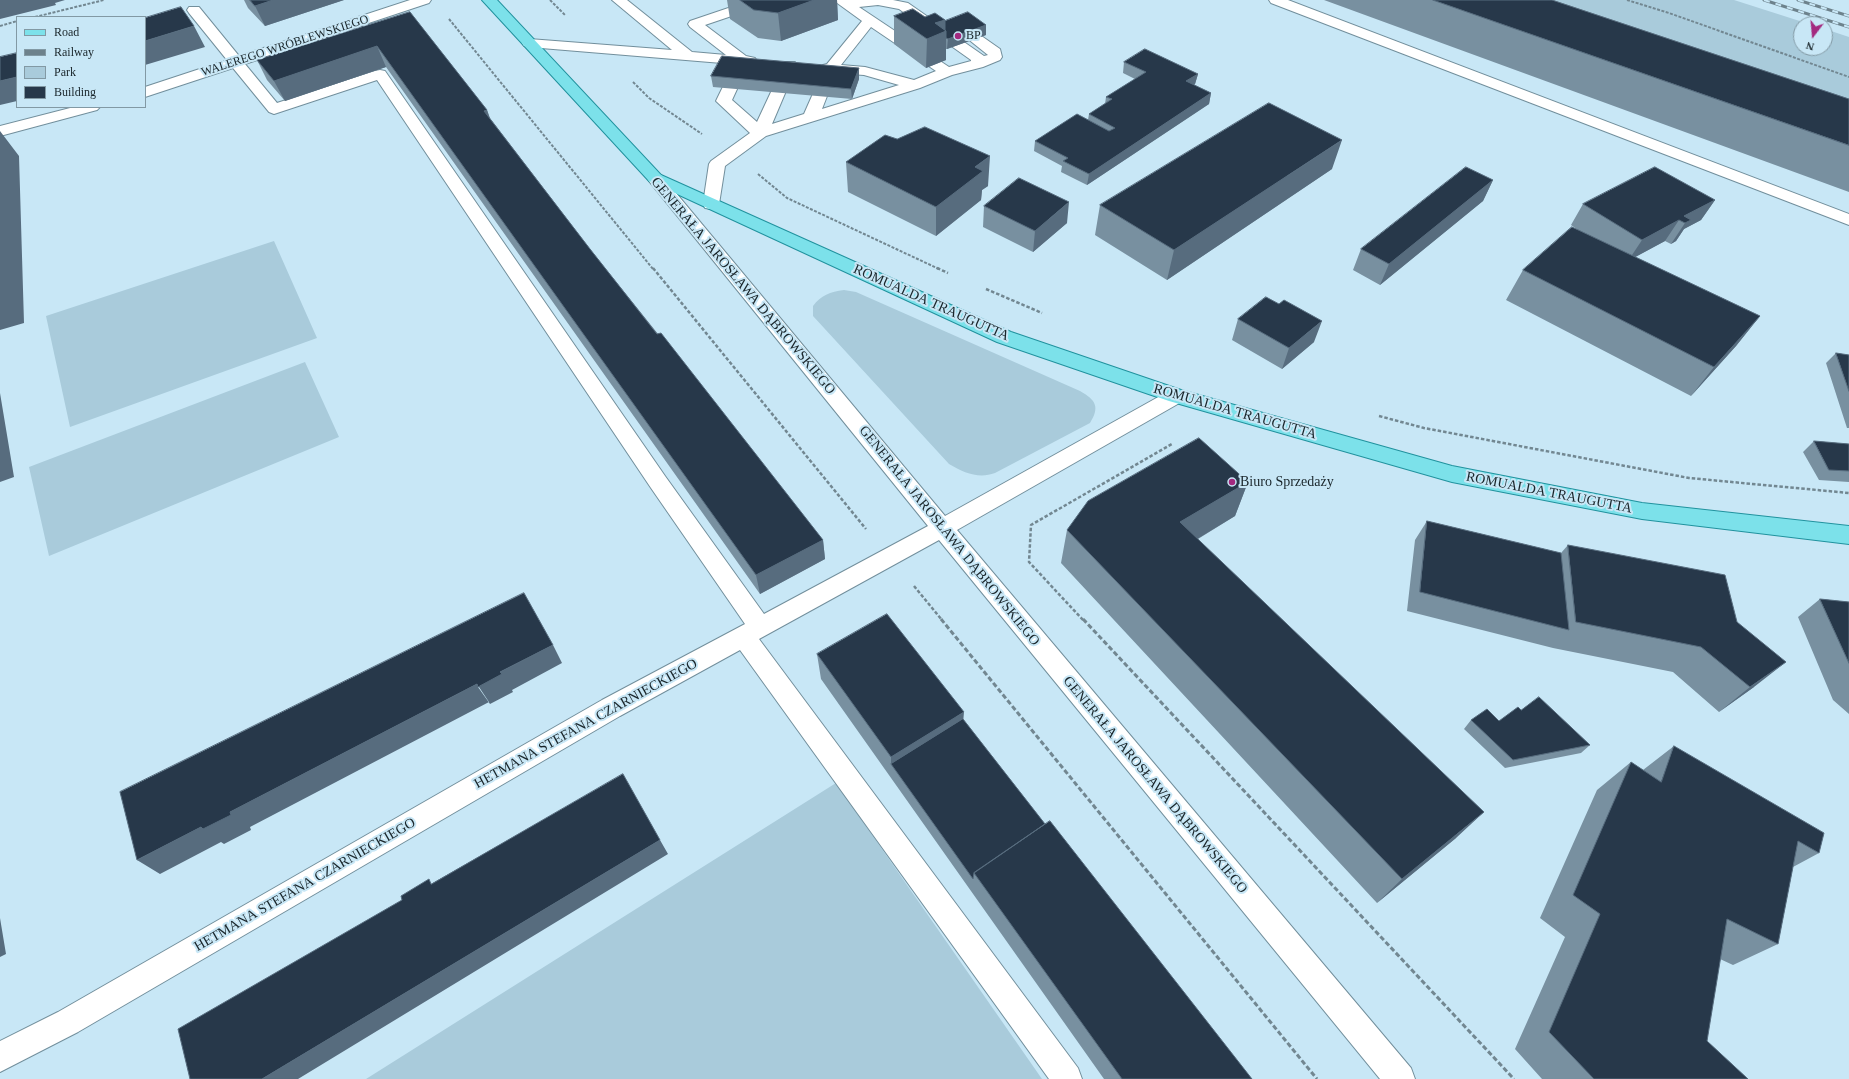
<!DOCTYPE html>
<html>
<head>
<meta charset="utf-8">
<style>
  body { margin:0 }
  #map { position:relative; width:1849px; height:1079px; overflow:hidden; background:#c8e7f6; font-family:"Times New Roman",serif }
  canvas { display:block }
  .legend { position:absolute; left:16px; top:16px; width:130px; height:92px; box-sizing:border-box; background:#c8e7f6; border:1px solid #8299a4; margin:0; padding:5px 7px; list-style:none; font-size:12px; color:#19252a }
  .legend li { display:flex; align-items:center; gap:8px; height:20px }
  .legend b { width:20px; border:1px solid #8299a4 }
  .north { position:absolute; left:1793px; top:16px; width:40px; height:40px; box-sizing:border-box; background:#c8e7f6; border:1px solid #8299a4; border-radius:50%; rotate:196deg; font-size:11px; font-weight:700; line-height:16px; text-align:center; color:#19252a }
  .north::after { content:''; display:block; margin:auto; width:14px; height:18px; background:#a3297f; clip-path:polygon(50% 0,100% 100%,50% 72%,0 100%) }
</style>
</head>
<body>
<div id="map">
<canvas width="1849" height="1079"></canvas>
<ul class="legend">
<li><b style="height:5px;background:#7ce1ea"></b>Road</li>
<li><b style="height:5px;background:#6d828c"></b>Railway</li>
<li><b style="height:11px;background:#a9cbdb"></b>Park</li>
<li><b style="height:11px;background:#27384a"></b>Building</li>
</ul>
<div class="north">N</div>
</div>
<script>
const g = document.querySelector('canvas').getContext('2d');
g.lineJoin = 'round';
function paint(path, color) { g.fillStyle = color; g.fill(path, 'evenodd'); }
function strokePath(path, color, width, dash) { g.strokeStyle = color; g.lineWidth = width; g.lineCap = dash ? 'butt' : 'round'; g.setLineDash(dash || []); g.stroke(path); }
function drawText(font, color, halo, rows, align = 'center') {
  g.font = font + ' "Times New Roman",serif'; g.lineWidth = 4; g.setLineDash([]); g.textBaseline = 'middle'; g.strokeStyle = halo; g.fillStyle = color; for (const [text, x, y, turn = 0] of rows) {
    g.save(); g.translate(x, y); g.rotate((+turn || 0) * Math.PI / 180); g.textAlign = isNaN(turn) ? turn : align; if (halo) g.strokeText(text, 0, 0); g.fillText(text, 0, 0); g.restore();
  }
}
paint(new Path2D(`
  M1509,0H1734L1809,24H1801V48H1825V29L1849,37V117Z
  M274,241L317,338L70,427L46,316Z
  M844,290L856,292L1080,391C1096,400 1100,407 1090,423L995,473C979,479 964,473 949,464L813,316V306C821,295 830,292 844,290Z
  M305,362L339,437L49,556L29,467Z
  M836,783L1042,1079H366Z`), '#a9cbdb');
const minor = new Path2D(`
  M410,0H431L429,3L245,64L277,103L375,71L380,70L385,71L665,476L764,614L928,526L649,181L647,178L649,175L655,173L661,175L945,516L1169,391L1176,389L1183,391L1186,396L1183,401L957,530L1411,1068L1415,1079H1380L939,540L759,639L1078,1068L1082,1079H1049L740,650L620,716L78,1032L0,1072V1041L58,1012L602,700L745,624L651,488L377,80L274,114L269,112L233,68L145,97V87L227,60L189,13L187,10L189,7H199L239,56Z
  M612,0H627L692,52L726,55L690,27L688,24L690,21L752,0H772L770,3L705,25L746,56L755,58L757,61L755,64L748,65L732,100L757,122L785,62H795L797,65L772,124L804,114L823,71L821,68L823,65L827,64L862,21L833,0H893L908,3L984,56L988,55L958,31L960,28H970L1000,49L1002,57L1000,60L983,67L952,75L920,88L766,136L725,166L719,204L717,208L711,209L705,208L703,204L709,164L711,161L750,133L716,101L734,64L529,47L524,46L522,43L524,40L529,39L672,50ZM878,5L899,9L971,60V61L949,67L859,7ZM871,27L936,71L914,80L865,67L841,65ZM836,73L864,75L899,85L822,109Z
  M1269,0H1288L1849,214V225L1271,3Z
  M74,107H100L97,110L0,136V126Z`);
const major = new Path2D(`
  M482,0H497L661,175L1011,332L1181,390L1452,466L1642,503L1849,526V544L1642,519L1452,482L1169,401L997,342L649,181Z`);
strokePath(minor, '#728f9c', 2);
strokePath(major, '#21929e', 2);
strokePath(new Path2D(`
  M550,0L565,15
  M1627,0L1669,13L1849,77
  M35,17L104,0
  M449,19L653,269
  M0,26L17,21
  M633,82L649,98L702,134
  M758,174L787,198L939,269`), '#728791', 2, [3, 1.5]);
strokePath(new Path2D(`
  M653,268L866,529
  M937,268L948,273
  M986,289L1042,313
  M1379,416L1424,428L1689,478L1849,493
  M914,586L942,620
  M1083,620L1029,562L1031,525L1172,444`), '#728791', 2.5, [3.5, 2]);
strokePath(new Path2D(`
  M941,619L1317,1079
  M1083,619L1514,1079`), '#728791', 3, [5, 2.5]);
paint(minor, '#fff');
paint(major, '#7ce1ea');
const rail = new Path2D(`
  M1764,0L1849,27
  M1798,0L1849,16`);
strokePath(rail, '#6d828c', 3);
strokePath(rail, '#c8e7f6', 2, [6]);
paint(new Path2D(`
  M244,0H344L265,26L248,8Z
  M727,0H837L838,20L781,41L758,38L730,19Z
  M1324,0H1552L1849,99V192Z
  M410,12L487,110L490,118L590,249L823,540L825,559L760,594L386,67L285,101L267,80L257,60Z
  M894,16L925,17L945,21L986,25V35L947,49H946V60L926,68L894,44Z
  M1124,62L1198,74L1195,84L1194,85L1211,93L1209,104L1087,185L1061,172L1062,166L1034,151L1035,141L1088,120L1089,114L1105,104L1106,97L1135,79L1123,73Z
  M859,68V79L852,99L713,87L711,76Z
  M846,162L988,186L982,190L981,200L936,236L848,192Z
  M1332,169L1167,280L1095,235L1100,205Z
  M1493,180L1483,201L1380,285L1353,270L1361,249Z
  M1715,200L1701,220L1684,229L1676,241L1671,244L1665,241L1635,257L1760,316L1736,346L1691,396L1506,300L1523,270L1578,230L1571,225L1583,204Z
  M984,206L1067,223L1033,252L983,227Z
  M1279,304L1314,342L1282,369L1232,340L1238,319Z
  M1836,353L1849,355V428H1847L1826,363Z
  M1814,441L1849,444V482L1819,480L1803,452Z
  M1248,482L1235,516L1198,539L1456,838L1377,903L1061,563L1067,530Z
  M1427,521L1561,553L1568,545L1754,687L1719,712L1673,672L1553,648L1407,611L1415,540Z
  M1820,599L1849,602V714L1833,700L1798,617Z
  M817,654L963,719L1045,824L1252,1079H1104L821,679Z
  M1521,710L1590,745L1581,753L1505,768L1464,729L1471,720L1499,721Z
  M1674,746L1819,853L1793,867L1778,944L1733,965L1720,959L1707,1041L1748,1079H1542L1515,1049L1565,937L1540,918L1597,790L1631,762L1643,770Z`), '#7890a0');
paint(new Path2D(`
  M0,0H65L55,3L56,5L0,19Z
  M273,0H344L265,26L255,6Z
  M814,0H837L838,20L781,41L778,13Z
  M945,20V32L946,31V60L926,68L927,39L935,23Z
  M986,25V35L947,49L948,39Z
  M194,26L205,47L145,65V41Z
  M377,46L386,67L285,101L274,81Z
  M859,68V79L852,99L851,89Z
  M1198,74L1195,84L1184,92L1186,81Z
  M17,77V101L0,105V81Z
  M1211,93L1209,104L1087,185L1089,174Z
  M487,110L494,131L484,111Z
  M0,131L19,156L24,323L0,330Z
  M1342,140L1332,169L1167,280L1174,250Z
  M990,156L988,186L982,190L981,200L936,236V207L975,167Z
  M1493,180L1483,201L1380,285L1389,264Z
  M1715,200L1701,220L1684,229L1676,241L1671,244L1685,223L1684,216Z
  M1069,202L1067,223L1033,252L1035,231Z
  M1679,220L1665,241L1628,261L1642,240Z
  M1760,316L1736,346L1691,396L1714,367Z
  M1322,321L1314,342L1282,369L1289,348Z
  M0,393L14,477L0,482Z
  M1248,482L1235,516L1169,556L1180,522Z
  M823,540L825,559L760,594L756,575Z
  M553,645L562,663L512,690L513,692L490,704L478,687L500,672Z
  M1786,662L1754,687L1719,712L1750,687Z
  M477,684L489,702L250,827L251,830L224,844L221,842L160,874L137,860Z
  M964,712L962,735L891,764V757Z
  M1484,812L1456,838L1377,903L1402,879Z
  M660,840L668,854L298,1079H262Z
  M0,918L6,954L0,957Z`), '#576c7e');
const building = new Path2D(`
  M250,0H273L255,6Z
  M740,0H814L778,13L754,10Z
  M1433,0H1552L1849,99V145Z
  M181,7L194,26L145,41V18Z
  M913,9L925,17L935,13L945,20L935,23L946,31L927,39L894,16Z
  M410,12L487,110L484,111L590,249L657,334L661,333L823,540L756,575L377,46L274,81L257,60Z
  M968,12L986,25L948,39L946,38V31L945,30V21Z
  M1145,49L1198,74L1186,81L1211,93L1089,174L1063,161L1068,158L1035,141L1077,114L1109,131L1115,128L1089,114L1112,99L1106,97L1146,72L1124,62Z
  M17,53V77L0,81V57Z
  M722,56L859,68L851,89L711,76Z
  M1269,103L1342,140L1174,250L1100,205Z
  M925,127L990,156L975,167L983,171L936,207L846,162L885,135L897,139Z
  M1466,167L1493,180L1389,264L1361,249Z
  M1655,167L1715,200L1684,216L1691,220L1685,223L1679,220L1642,240L1583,204Z
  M1019,178L1069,202L1035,231L984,206Z
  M1572,227L1760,316L1714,367L1523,270Z
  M1266,297L1279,304L1284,300L1322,321L1289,348L1238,319Z
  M1836,353L1849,355V391Z
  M1199,438L1248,482L1180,522L1484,812L1402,879L1067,530L1088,501Z
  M1814,441L1849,444V471L1829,470Z
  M1427,521L1561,553L1569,630L1420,592Z
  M1568,545L1725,575L1737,622L1786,662L1750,687L1701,647L1576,622Z
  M524,593L553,645L500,672L502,674L478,687L477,684L230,812L231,815L203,829L201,827L137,860L120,792Z
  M1820,599L1849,602V663Z
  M887,614L964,712L891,757L817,654Z
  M1539,697L1590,745L1513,760L1471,720L1487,709L1499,721L1518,707L1521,710Z
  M963,719L1045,824L974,873L973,879L891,764Z
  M1674,746L1824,833L1819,853L1798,841L1778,944L1727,919L1707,1041L1748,1079H1594L1549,1032L1600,914L1573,895L1631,762L1661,782Z
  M623,774L660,840L262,1079H190L178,1029L402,900L401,896L429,879L431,884Z
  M1050,821L1252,1079H1122L974,873Z`);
paint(building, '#27384a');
strokePath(building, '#576c7e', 1);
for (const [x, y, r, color] of [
  [958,36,4,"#a3297f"],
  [1232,482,4,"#a3297f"]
]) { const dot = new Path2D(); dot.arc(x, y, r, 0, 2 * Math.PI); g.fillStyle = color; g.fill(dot); strokePath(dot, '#c8e7f6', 1.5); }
drawText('12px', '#19252a', '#c8e7f6', [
  ["BP",966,36]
], 'left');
drawText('12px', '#19252a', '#c8e7f6', [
  ["WALEREGO WRÓBLEWSKIEGO",285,46,-18]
]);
drawText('14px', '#19252a', '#c8e7f6', [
  ["GENERAŁA JAROSŁAWA DĄBROWSKIEGO",743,286,50],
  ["ROMUALDA TRAUGUTTA",931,303,24],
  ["ROMUALDA TRAUGUTTA",1235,412,16],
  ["ROMUALDA TRAUGUTTA",1549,493,11],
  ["GENERAŁA JAROSŁAWA DĄBROWSKIEGO",949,536,51],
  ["HETMANA STEFANA CZARNIECKIEGO",586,724,-29],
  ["GENERAŁA JAROSŁAWA DĄBROWSKIEGO",1155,785,50],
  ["HETMANA STEFANA CZARNIECKIEGO",305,885,-30]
]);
drawText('14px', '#19252a', '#c8e7f6', [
  ["Biuro Sprzedaży",1240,482]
], 'left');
</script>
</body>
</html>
